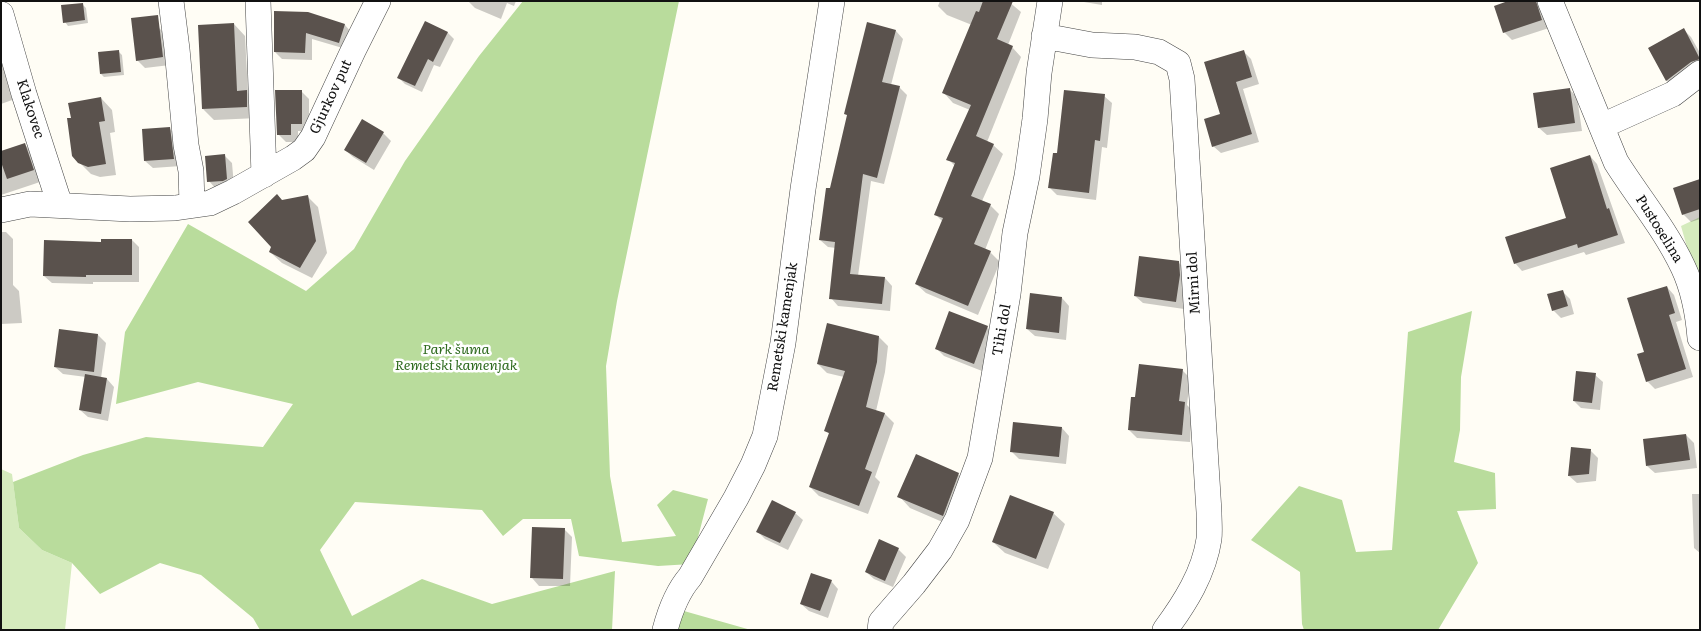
<!DOCTYPE html>
<html>
<head>
<meta charset="utf-8">
<style>
  body { margin:0 }
  #map { position:relative; width:1701px; height:631px; overflow:hidden; background:#fffdf5; font-family:Literata,serif }
  canvas { display:block }
  .frame { position:absolute; inset:0; border:2px solid #111; pointer-events:none }
</style>
</head>
<body>
<div id="map">
<canvas width="1701" height="631"></canvas>
<div class="frame"></div>
</div>
<script>
const g = document.querySelector('canvas').getContext('2d');
g.lineJoin = 'round';
function paint(path, color) { g.fillStyle = color; g.fill(path, 'evenodd'); }
function strokePath(path, color, width, dash) { g.strokeStyle = color; g.lineWidth = width; g.lineCap = dash ? 'butt' : 'round'; g.setLineDash(dash || []); g.stroke(path); }
function drawText(font, color, halo, rows, align = 'center') {
  g.font = font + ' Literata,serif'; g.lineWidth = 5; g.setLineDash([]); g.textBaseline = 'middle'; g.strokeStyle = halo; g.fillStyle = color; for (const [text, x, y, turn = 0] of rows) {
    g.save(); g.translate(x, y); g.rotate((+turn || 0) * Math.PI / 180); g.textAlign = isNaN(turn) ? turn : align; if (halo) g.strokeText(text, 0, 0); g.fillText(text, 0, 0); g.restore();
  }
}
paint(new Path2D(`
  M1700,217V293L1681,226Z
  M1,469L12,474L19,528L42,550L72,563L65,630H1Z`), '#d5ebbd');
paint(new Path2D(`
  M523,1H679L617,301L606,366L610,476L622,542L676,536L657,505L673,490L708,499L691,564L658,566L579,556L571,519H523L503,536L482,510L355,502L320,550L352,616L422,579L492,604L615,571L612,630H260L253,618L201,575L160,563L100,594L72,563L42,550L19,528L13,482L83,455L146,437L263,447L293,404L198,382L116,404L125,332L188,224L306,291L354,249L405,161L479,56Z
  M1472,311L1461,377L1460,430L1454,462L1495,473L1496,509L1457,511L1478,563L1438,630H1304L1302,624L1300,572L1251,540L1299,486L1342,500L1356,552L1392,550L1408,332Z
  M684,611L751,630H677Z`), '#b9dc9c');
paint(new Path2D(`
  M468,1H516L514,6L507,3L501,19L475,8Z
  M940,1H1008L1021,12L1008,45L1012,47L1021,57L987,142L993,145L1003,154L982,201L990,205L999,214L985,250L990,252L1000,262L978,315L926,293L916,284L943,222L935,214L955,166L948,159L970,110L953,103L944,93L972,25L947,15L938,6Z
  M1078,1H1102V5Z
  M1512,1H1541L1549,28L1512,40L1504,32Z
  M82,4L86,8L88,23L68,26L65,22Z
  M275,12L345,25L351,32L346,49L312,39V60L282,59L275,52Z
  M426,22L448,33L454,39L440,67L434,65L422,92L405,84L399,78Z
  M234,24L245,36L248,93L258,103V118L214,120L203,109Z
  M868,24L896,31L903,39L891,85L899,87L907,95L884,184L871,181L858,276L885,278L892,286L890,311L838,306L831,298L836,248L828,247L820,240Z
  M159,28L167,36L170,65L145,68L137,60Z
  M1684,30L1691,37L1700,53V69L1674,88L1667,81L1649,48Z
  M1,51L15,99L1,104Z
  M1243,51L1251,59L1259,84L1243,89L1259,142L1221,153L1213,146L1222,115Z
  M119,52L122,55L124,75L104,77L101,74Z
  M1570,90L1577,97L1582,131L1547,135L1539,128Z
  M301,91L309,99V131H298V142H286L278,134Z
  M1104,96L1112,103L1107,148L1102,147L1096,200L1057,195L1050,188L1058,154Z
  M101,98L112,110L115,132L110,133L116,175L100,177L91,174L79,162L73,119Z
  M169,128L177,136L181,166L153,168L145,161Z
  M383,133L391,141L374,170L353,157L345,150Z
  M24,144L35,155L43,181L1,195V152Z
  M225,156L232,163L234,186L216,189L209,181Z
  M1590,156L1597,164L1625,243L1586,255L1584,252L1522,271L1515,263L1567,219Z
  M1700,181V219L1691,222L1683,214Z
  M307,196L318,207L327,253L312,278L282,263L270,252L282,201Z
  M1,232H6L13,239V285L19,291L22,323L1,324Z
  M132,240L139,247V282H93V284L52,283L44,276L102,243Z
  M1178,262L1186,270L1187,283L1184,309L1143,303L1135,296Z
  M1667,287L1674,295L1682,320L1676,322L1693,377L1655,389L1647,381L1645,353Z
  M1562,291L1570,299L1574,314L1561,318L1553,310Z
  M1062,298L1069,306L1066,340L1035,336L1027,329Z
  M987,327L995,335L982,371L944,356L936,348Z
  M60,330L98,335L106,343L101,378L107,379L114,387L108,421L88,417L80,410L86,377L63,374L55,367Z
  M879,337L888,346L885,372L876,411L885,414L894,423L875,477L880,482L868,514L819,496L810,487L830,435L826,430L844,377L827,373L818,364Z
  M1182,370L1190,378L1187,405L1192,410L1190,442L1137,438L1129,430L1137,398Z
  M1595,375L1603,382L1600,410L1581,408L1574,401Z
  M1062,428L1069,436L1066,464L1019,459L1011,451Z
  M1686,435L1694,443L1697,468L1655,473L1647,466Z
  M1591,451L1598,458L1596,481L1577,483L1569,476Z
  M958,474L970,485L954,527L910,508L899,496Z
  M1692,494H1700V553L1694,548Z
  M795,513L803,520L788,550L765,539L757,531Z
  M1053,513L1065,524L1048,569L1005,553L993,542Z
  M564,529L572,537L570,586H539L532,578Z
  M898,549L906,557L893,587L874,579L866,572Z
  M831,581L838,589L828,618L809,611L801,604Z`), '#0003');
paint(new Path2D(`
  M983,1H1013L997,39L1013,46L976,136L994,144L971,196L991,204L974,244L991,251L968,306L915,284L943,218L934,215L955,163L946,160L971,105L942,93L976,11L979,12Z
  M1508,1H1536L1542,20L1503,33L1494,6Z
  M83,3L85,20L63,23L61,5Z
  M274,11L308,12L345,24L339,43L306,33L305,53L274,52Z
  M158,15L163,57L136,61L131,18Z
  M425,21L448,32L433,62L428,59L415,86L397,78Z
  M867,22L896,30L882,82L900,86L877,178L863,174L850,274L885,277L882,304L829,299L835,242L819,240L826,188H830L847,115L844,114Z
  M234,23L237,91L247,90V107L202,109L198,25Z
  M1684,28L1700,59L1691,62L1666,81L1648,48Z
  M119,50L121,72L100,74L98,52Z
  M1244,50L1252,77L1236,82L1252,134L1212,147L1204,119L1220,114L1204,62Z
  M1570,88L1575,123L1538,128L1533,93Z
  M275,90H302V124H291V135H277Z
  M1064,90L1105,94L1100,141L1095,140L1089,193L1048,188L1053,153H1057Z
  M101,97L105,121L99,122L106,164L88,167L78,163L72,156L67,118H71L68,103Z
  M362,119L384,132L366,163L344,150Z
  M170,127L174,159L144,161L142,129Z
  M25,143L34,170L7,179L1,162V151Z
  M225,154L227,179L223,181L207,182L205,156Z
  M1590,155L1607,209L1609,208L1618,235L1578,248L1577,244L1514,264L1505,237L1566,218L1550,168Z
  M1700,179V209L1682,215L1673,188Z
  M277,194L282,200L308,195L316,241L300,268L269,252L271,247L248,222Z
  M101,239H132V275H86V277L43,276L44,240L101,242Z
  M1139,256L1179,261L1180,275L1176,302L1134,296Z
  M1667,286L1675,313L1669,315L1686,369L1646,382L1637,354L1644,352L1627,298Z
  M1563,290L1568,306L1552,311L1547,294Z
  M1030,293L1062,297L1059,333L1026,329Z
  M949,311L988,326L974,364L935,349Z
  M827,323L879,336L877,362L866,407L885,413L865,469L872,472L859,506L809,487L829,433L824,431L845,371L817,364Z
  M59,329L98,334L94,372L54,367Z
  M1139,364L1183,369L1179,401L1185,402L1182,435L1128,430L1131,397H1135Z
  M1576,371L1596,373L1592,403L1573,401Z
  M85,374L107,378L101,414L79,410Z
  M1013,422L1062,427L1059,457L1010,452Z
  M1686,434L1690,460L1646,466L1643,439Z
  M1571,447L1591,449L1589,474L1568,476Z
  M916,454L959,473L943,516L897,497Z
  M1010,495L1054,512L1036,559L992,542Z
  M772,500L796,512L780,543L756,532Z
  M532,527L565,528L563,579L530,578Z
  M879,539L899,548L885,581L865,572Z
  M811,573L832,580L820,611L800,604Z`), '#5a524d');
const street = new Path2D(`
  M171,1L177,49L186,145L191,171L192,205
  M258,1L264,175
  M1550,1L1616,162C1638,197 1665,229 1683,267C1693,288 1698,314 1700,338
  M1,14L24,94L60,205
  M1044,36L1092,45L1135,47L1159,52L1178,63L1182,79L1209,512C1209,521 1210,531 1209,539C1204,573 1185,603 1165,630
  M1602,126L1673,94L1700,73
  M1,210L30,204L130,209L175,208L210,203L233,192L293,158L304,150L313,137L353,51L378,1
  M665,630C670,611 677,592 690,577L736,498L753,465L765,436L783,343L803,189L832,1
  M880,630L881,622L914,584L940,550L957,520L980,458L1008,294L1015,233L1027,176L1035,119L1039,73L1050,1`);
strokePath(street, '#444', 26);
strokePath(street, '#fff', 25);
drawText('14px', '#111', '#fff', [
  ["Gjurkov put",331,97,-65],
  ["Klakovec",30,109,72],
  ["Pustoselina",1659,229,58],
  ["Mirni dol",1194,283,-93],
  ["Remetski kamenjak",783,327,-81],
  ["Tihi dol",1002,330,-80]
]);
drawText('italic 14px', '#2f6b1f', '#fff', [
  ["Park šuma",456,350],
  ["Remetski kamenjak",456,366]
]);
</script>
</body>
</html>
